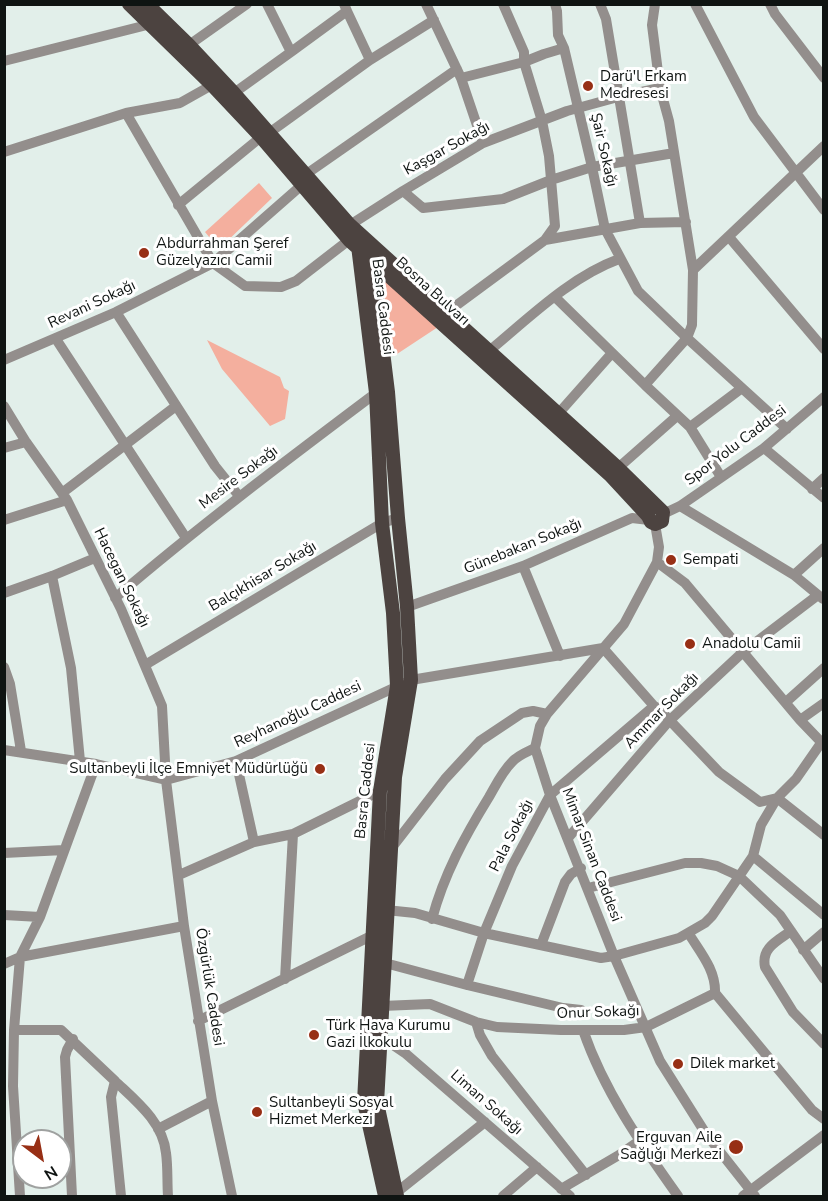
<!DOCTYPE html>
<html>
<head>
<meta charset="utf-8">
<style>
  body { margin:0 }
  #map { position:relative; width:828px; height:1201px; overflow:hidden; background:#e2efea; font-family:"Nunito Sans",sans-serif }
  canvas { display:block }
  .frame { position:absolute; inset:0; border:6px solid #0f1412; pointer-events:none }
  .north { position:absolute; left:12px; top:1129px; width:60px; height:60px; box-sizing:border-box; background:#fff; border:2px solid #9fa1a0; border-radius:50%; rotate:148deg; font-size:16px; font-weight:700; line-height:24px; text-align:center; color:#0f1412 }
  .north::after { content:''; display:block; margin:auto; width:21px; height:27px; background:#972f15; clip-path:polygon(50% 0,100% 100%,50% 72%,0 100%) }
</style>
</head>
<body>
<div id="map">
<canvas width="828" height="1201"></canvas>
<div class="frame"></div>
<div class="north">N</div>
</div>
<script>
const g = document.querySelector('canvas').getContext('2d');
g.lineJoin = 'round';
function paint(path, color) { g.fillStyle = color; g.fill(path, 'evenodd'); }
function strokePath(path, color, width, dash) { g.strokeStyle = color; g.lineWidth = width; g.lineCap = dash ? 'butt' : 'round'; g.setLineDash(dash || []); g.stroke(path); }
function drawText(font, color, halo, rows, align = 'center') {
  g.font = font + ' "Nunito Sans",sans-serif'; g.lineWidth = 6; g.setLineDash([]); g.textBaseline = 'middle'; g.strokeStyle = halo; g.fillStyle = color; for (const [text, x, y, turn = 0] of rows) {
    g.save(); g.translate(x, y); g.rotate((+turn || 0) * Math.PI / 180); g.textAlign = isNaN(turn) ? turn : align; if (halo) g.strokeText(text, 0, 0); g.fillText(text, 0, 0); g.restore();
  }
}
paint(new Path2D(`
  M259,183L272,198L219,249L205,232Z
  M381,277L438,327L394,356Z
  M207,340L280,377L284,388L289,391L285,419L270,426L222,369Z`), '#f4af9e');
strokePath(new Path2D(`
  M426,4L461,78L483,143
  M555,4L557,11L558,35L564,48
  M600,4L606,19L640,223
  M655,4L652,25L660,88L669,121L693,270L692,325L687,338L787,429
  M695,4L754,117L824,210
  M770,4L775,14L824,78
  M347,11L370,60
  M189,45L247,4
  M291,52L347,11L344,4
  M4,61L151,24
  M461,78L524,62L544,54L564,48L592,167L605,229L638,291L687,338L645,385
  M234,93L291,52L267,4
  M126,113L213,263L245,286L281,287L296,281L349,240L350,225L403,191L483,143L567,111L618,97L660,88
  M269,133L370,60L434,20
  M4,152L126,113L180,103L212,85
  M305,175L457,69
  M403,191L423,208L503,199L551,180L592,167L674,153
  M178,205L261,137
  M729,237L824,349
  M545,240L640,223L686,222
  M693,270L824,146
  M555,297L645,385L690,427L721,477
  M116,312L215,466L239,496
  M446,313L545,240L555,226L549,156L542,121L524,62V52L503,4
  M56,339L186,538
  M489,351C529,318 570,277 619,259
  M4,360L116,312L213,263L303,184
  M4,406L26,442L67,500L121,609L162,706L166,780L184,926L212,1101L232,1196
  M558,414L612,353
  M690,427L742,388
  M4,448L26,442
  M764,448L824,498
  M618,468L677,416
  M812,489L824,478
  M62,493L176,406
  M680,506L794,575L823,599
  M663,514L680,506L764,448L824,397
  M4,520L67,500
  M655,524L659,547L657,562L624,624L547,714L540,726L535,748L550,795L614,956L660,1061L706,1134L755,1196
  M657,562L685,583L800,720L824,745
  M523,566L560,656
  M794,575L824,548
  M52,576L71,668L80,761
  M4,593L52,576L95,558
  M115,598C199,526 287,460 376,393L382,392
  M407,607L523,566L632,518L649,520
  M603,648L654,706L658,708L719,772L760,802L777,798L824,835
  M145,665L382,523L398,518
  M4,667L10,684L21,751
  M786,702L824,668
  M800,720L824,703
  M4,750L96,764L166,780L236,761L411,680L603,648
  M236,761L254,842
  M568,838L669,721L743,652L818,595
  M390,850L445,779L480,741L522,713L533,711L547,714
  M4,853L64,850
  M753,856L824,915
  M179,875L254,842L293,834L380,791
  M588,888L685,863H701L717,866L739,876L780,915L824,979
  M386,910L415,913L484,933L601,958L614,956L679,938L705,923L712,916L753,856L761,825L777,798L796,779L821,743
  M4,915L40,917
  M432,919C444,874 465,836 489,797C496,785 502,772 512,762C518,755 527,752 535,748
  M791,931C777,941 761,948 765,967L793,1012L824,1044
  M689,934C700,952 716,970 715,993
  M541,945L565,882L571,874L581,868
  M803,950L824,932
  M385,963L467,985L563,1008L581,1010
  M4,964L20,957L184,926
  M285,979L293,834
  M467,985L484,933L512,866L550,795L654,706
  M382,1006L430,1004L476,1022L497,1027L561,1030H624L646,1027L715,993L812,1110L824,1119
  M198,1021L373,935H379
  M476,1022L480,1035L492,1056L586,1175
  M14,1030H61L115,1081L111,1097L121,1196
  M583,1030C604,1091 641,1144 678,1196
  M380,1036L405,1053L570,1196
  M115,1081C136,1101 163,1122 166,1153C168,1167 167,1182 168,1196
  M158,1129L212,1101
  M561,1189L619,1155L639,1141
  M20,1196L13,1086L14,1030L20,957L40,917L96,764
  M72,1196L65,1057L67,1050L73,1039
  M392,1196L485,1122
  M503,1196L537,1167
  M743,1196L824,1135`), '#938e8c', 10);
strokePath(new Path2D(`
  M129,4L212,85L261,137L349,240L610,475L648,516L651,522L655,524L662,521L663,512L618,468L350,225L234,93L189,45L147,4
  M358,246L376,393L382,523L393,613L397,686L380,791L364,1102L385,1196
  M371,254L388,392L398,518L407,607L411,680L395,777L377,1103L397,1196`), '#4c4340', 14);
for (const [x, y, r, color] of [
  [588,86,6,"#972f15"],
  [144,253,6,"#972f15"],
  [671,560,6,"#972f15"],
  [690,644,6,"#972f15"],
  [320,769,6,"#972f15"],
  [314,1035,6,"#972f15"],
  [678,1064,6,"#972f15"],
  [257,1112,6,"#972f15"],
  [736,1147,8,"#972f15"]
]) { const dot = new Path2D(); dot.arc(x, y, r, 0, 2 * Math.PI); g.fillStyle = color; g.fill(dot); strokePath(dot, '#fff', 2); }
drawText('15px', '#0f1412', '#fff', [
  ["Darü'l Erkam",600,77],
  ["Medresesi",600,94],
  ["Abdurrahman Şeref",156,244],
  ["Güzelyazıcı Camii",156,261],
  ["Sempati",683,560],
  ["Anadolu Camii",702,644],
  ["Sultanbeyli İlçe Emniyet Müdürlüğü",308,769,"right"],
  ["Türk Hava Kurumu",326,1026],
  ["Gazi İlkokulu",326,1043],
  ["Dilek market",690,1064],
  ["Sultanbeyli Sosyal",269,1103],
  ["Hizmet Merkezi",269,1120],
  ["Erguvan Aile",722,1138,"right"],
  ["Sağlığı Merkezi",722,1155,"right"]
], 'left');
drawText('15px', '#0f1412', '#fff', [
  ["Kaşgar Sokağı",447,149,-29],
  ["Şair Sokağı",603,150,77],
  ["Bosna Bulvarı",432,292,42],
  ["Revani Sokağı",92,305,-25],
  ["Basra Caddesi",382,307,83],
  ["Spor Yolu Caddesi",736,446,-37],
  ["Mesire Sokağı",239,478,-37],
  ["Günebakan Sokağı",523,547,-22],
  ["Balçıkhisar Sokağı",263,577,-31],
  ["Hacegan Sokağı",121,578,64],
  ["Ammar Sokağı",662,711,-46],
  ["Reyhanoğlu Caddesi",298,715,-25],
  ["Basra Caddesi",366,791,-84],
  ["Pala Sokağı",512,836,-63],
  ["Mimar Sinan Caddesi",591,855,69],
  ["Özgürlük Caddesi",209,987,81],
  ["Onur Sokağı",598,1013,-2],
  ["Liman Sokağı",486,1103,41]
]);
</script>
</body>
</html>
